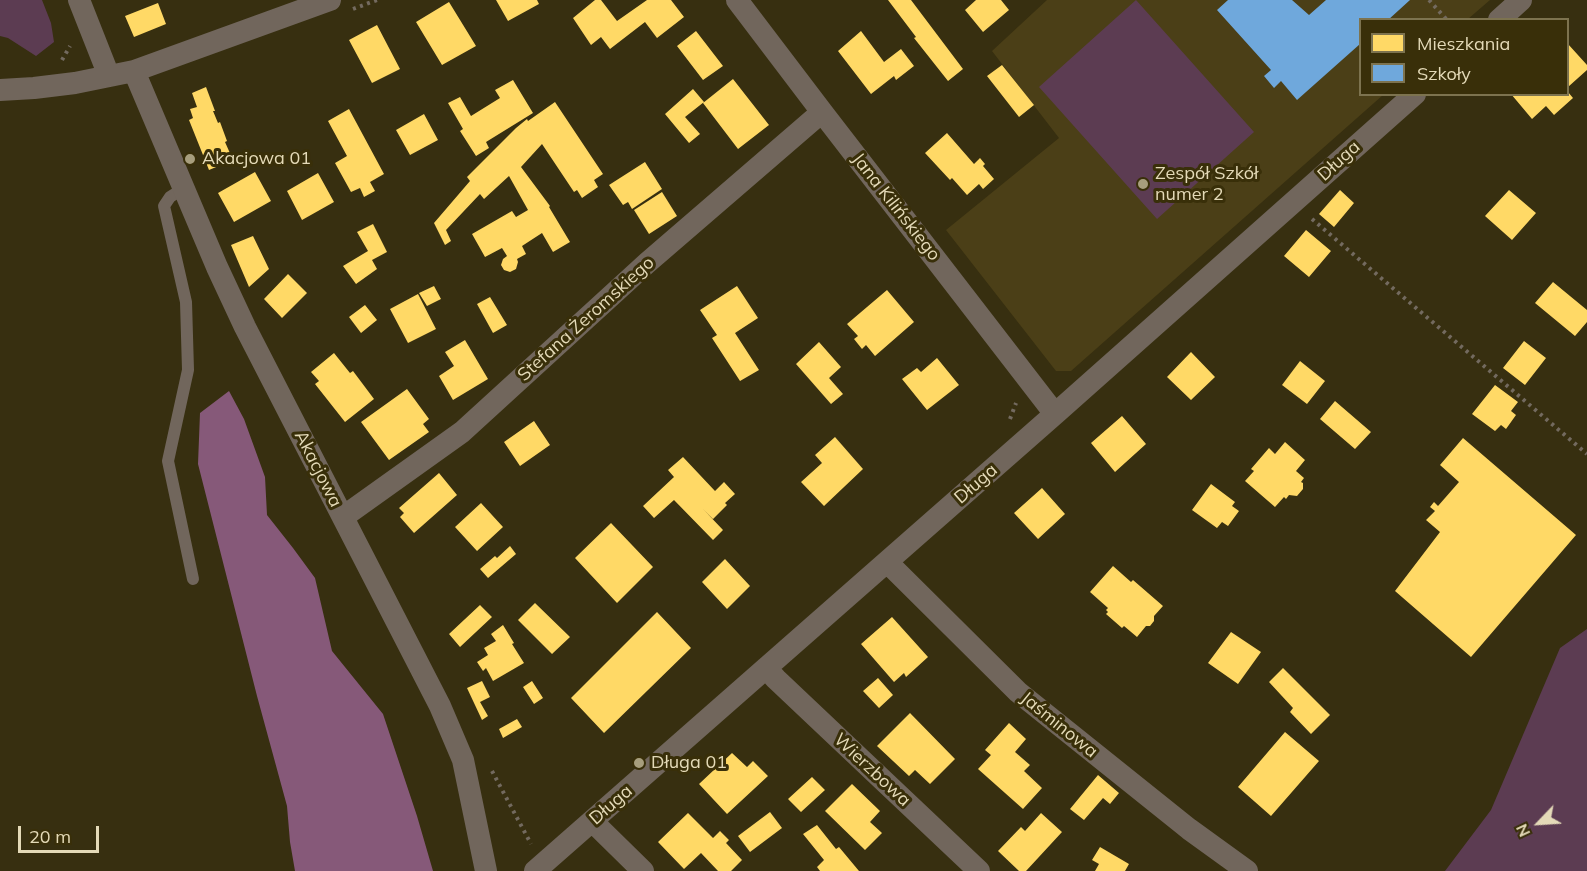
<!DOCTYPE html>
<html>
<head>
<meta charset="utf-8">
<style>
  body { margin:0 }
  #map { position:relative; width:1587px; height:871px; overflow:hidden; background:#372f10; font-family:Mulish,sans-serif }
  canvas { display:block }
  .legend { position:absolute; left:1359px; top:18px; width:210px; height:78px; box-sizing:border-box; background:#392f09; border:2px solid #7d734f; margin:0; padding:8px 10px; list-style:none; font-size:18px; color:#e4dab8 }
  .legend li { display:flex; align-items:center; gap:12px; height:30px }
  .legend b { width:30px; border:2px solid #7d734f }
  .north { position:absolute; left:1509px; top:793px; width:60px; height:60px; -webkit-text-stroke:4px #392f09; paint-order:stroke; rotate:245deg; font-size:16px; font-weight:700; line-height:24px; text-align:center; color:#e4dab8 }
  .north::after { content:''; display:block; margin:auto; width:21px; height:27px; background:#e4dab8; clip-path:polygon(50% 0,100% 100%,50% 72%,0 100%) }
  .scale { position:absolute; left:18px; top:826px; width:81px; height:27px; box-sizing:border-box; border:3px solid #e4dab8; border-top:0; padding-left:8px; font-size:18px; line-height:21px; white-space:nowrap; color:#e4dab8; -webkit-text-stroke:4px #392f09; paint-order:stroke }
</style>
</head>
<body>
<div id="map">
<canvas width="1587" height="871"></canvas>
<ul class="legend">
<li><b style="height:16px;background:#ffd966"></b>Mieszkania</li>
<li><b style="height:16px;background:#6fa8dc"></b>Szkoły</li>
</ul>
<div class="north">N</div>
<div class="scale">20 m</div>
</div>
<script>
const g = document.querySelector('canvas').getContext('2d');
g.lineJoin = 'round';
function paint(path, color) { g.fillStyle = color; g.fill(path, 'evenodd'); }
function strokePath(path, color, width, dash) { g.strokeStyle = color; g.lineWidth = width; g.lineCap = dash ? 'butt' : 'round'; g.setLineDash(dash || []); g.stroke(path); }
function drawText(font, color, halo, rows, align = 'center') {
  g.font = font + ' Mulish,sans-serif'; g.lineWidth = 6; g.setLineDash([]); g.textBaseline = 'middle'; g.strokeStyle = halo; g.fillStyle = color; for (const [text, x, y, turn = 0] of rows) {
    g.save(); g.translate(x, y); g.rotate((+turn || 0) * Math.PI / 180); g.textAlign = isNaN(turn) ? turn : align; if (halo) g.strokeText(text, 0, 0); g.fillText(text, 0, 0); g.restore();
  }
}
paint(new Path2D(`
  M1047,0H1490L1468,19L1360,20V94L1383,95L1071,371H1056L946,230L1059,138L992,51Z`), '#4b3f17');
paint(new Path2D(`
  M0,0H42L51,23L54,42L36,56L8,38L0,36Z
  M1136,0L1254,132L1157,219L1039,87Z
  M1587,629V871H1445L1491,810L1560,648Z`), '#5c3c52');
paint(new Path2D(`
  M229,391L244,419L265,477L267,515L293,548L315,578L332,651L383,714L417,816L433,871H295L290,842L287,806L257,696L198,464L200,413Z`), '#865979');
paint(new Path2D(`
  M496,0H537L539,4L508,21Z
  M595,0H601L617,21L647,0H671L684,17L657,38L645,22L610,49L601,37L591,45L573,18Z
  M888,0H911L963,69L948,81L914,38L916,37Z
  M976,0H1001L1009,10L983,32L965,10Z
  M449,2L476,46L442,65L416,22Z
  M158,3L166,24L134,37L125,16Z
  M377,25L400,69L372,83L349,40Z
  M696,31L723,66L703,80L677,46Z
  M861,31L884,62L901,49L914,66L896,80L894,76L871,94L838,51Z
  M1568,44L1587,65V70L1568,87Z
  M1002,65L1034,105L1019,117L987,76Z
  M733,79L769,125L738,149L703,103Z
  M513,80L533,113L486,142L489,148L476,156L460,131L463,129L448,103L460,97L471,116L500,98L495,90Z
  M206,87L215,111H213L218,123L220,122L227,141L225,142L233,160L209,170L189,120L193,118L190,109L197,107L192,93Z
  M693,89L704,102L685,117L700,134L689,143L665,114Z
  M1568,92L1573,98L1554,115L1546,106L1532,119L1511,94H1568Z
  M555,102L603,174L594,180L598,187L582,198L577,190L574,192L542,144L521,167L550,206L549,207L570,242L553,252L542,233L522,246L526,254L517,259L518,262L516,269L510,272L504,270L501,265L503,259L507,256L502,248L485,257L472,234L512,211L516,217L528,210L509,176L484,199L480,194L446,230L451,241L445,245L434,223L470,181L467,177L516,128L527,119L528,121Z
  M349,109L384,174L370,182L375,191L364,197L360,188L351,192L335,163L347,156L328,121Z
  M424,114L438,140L410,155L396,130Z
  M947,133L974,164L980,158L985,164L983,166L994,179L983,189L979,184L967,195L952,178L950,180L925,153Z
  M645,162L662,189L632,209L628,202L623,205L609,185Z
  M255,172L271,201L234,222L218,193Z
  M318,173L334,202L302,220L287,191Z
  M1340,190L1354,203L1334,227L1319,214Z
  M1509,190L1536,213L1512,240L1485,216Z
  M662,192L677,216L649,234L634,210Z
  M373,224L387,252L372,260L377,269L356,284L343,266L368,251L357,232Z
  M1306,230L1331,251L1309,277L1284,256Z
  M253,236L269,269L249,287L231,245Z
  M288,274L307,293L282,318L264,299Z
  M1553,282L1587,310V322L1575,336L1535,303Z
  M434,286L441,299L427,306L419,293Z
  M737,286L758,318L735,333L759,370L740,381L712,338L717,335L700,310Z
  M887,290L914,322L875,356L866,345L862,349L854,339L858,336L847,324Z
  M418,294L436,329L408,343L390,309Z
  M490,297L507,325L493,333L477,304Z
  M365,305L377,320L361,333L349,317Z
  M465,340L488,379L453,400L439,376L454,366L445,352Z
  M1524,341L1546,358L1525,385L1503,368Z
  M819,342L841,367L829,378L843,394L831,404L796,364Z
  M1191,352L1215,377L1191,400L1167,377Z
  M334,353L350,373L353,371L374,399L345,422L315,384L319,381L311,372Z
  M937,358L959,385L927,410L902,379L917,368L921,372Z
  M1300,361L1325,381L1307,404L1282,385Z
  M1495,385L1518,402L1511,411L1516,415L1506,429L1501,425L1495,431L1472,414Z
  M407,389L429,419L423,424L429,432L389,460L361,422Z
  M1335,401L1371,432L1355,449L1320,419Z
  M1122,416L1146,444L1115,472L1091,443Z
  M534,421L550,445L520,466L504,442Z
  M835,437L863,469L824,506L801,482L822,463L815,455Z
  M1463,438L1576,535L1471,657L1395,591L1440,532L1426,520L1435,511L1430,507L1434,502L1438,506L1459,482L1440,465Z
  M1285,442L1305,460L1296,471L1304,478L1301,482L1303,483V489L1297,496L1289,495L1286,499L1284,497L1275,507L1245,481L1254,471L1251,469L1269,448L1275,454Z
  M683,457L715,491L724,482L735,494L725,503L727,505L713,519L703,509L723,530L713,540L674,500L654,518L643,506L674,477L668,470Z
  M439,473L457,495L414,533L400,517L404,513L399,508Z
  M1211,484L1235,502L1232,506L1239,511L1228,526L1222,522L1217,528L1192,510Z
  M1042,488L1065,514L1038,539L1014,513Z
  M481,503L503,527L477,551L455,527Z
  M611,523L653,567L617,603L575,558Z
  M510,546L516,554L488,578L480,569L495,556L497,558Z
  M725,559L750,586L727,609L702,582Z
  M1113,566L1131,582L1133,580L1163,606L1154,616V621L1150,626H1146L1137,637L1124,626L1122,628L1106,614L1108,612L1106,610L1108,608L1090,592Z
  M535,603L570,637L552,654L518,620Z
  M480,605L492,617L460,647L449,634Z
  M657,612L691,648L604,733L571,698Z
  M892,617L928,657L906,677L904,673L894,682L861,644Z
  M503,625L514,643L512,644L524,663L493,681L487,670L486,668L483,671L477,662L488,655L484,648L496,641L491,634Z
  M1231,632L1261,652L1238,684L1208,663Z
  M1283,668L1330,715L1311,734L1290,712L1293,708L1269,682Z
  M878,678L893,695L879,708L863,691Z
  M482,681L490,697L480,702L488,716L482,720L467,688Z
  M532,681L543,698L534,704L523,687Z
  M910,713L955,759L930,784L915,770L909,776L877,746Z
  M517,719L522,727L503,738L499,729Z
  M1009,723L1026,739L1015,752L1030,765L1024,771L1042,788L1023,809L978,769L991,755L985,750Z
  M1285,732L1319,761L1271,816L1238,787Z
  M732,753L747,767L753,761L768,776L727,814L699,784Z
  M1098,775L1119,793L1110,804L1103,798L1084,820L1070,809Z
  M812,777L825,790L801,812L788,799Z
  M852,784L880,811L870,822L882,833L865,850L825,811Z
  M770,812L782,828L750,852L738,836Z
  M688,813L713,838L720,831L729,840L726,843L742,860L731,871H718L701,853L684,869L658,842Z
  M1041,813L1062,832L1026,871H1019L998,851L1021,827L1025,831Z
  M817,825L836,849L839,847L859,871H820L817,867L824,860L803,834Z
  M1100,847L1129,864L1125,871H1095L1099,864L1092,860Z`), '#ffd966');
paint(new Path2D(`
  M1228,0H1292L1309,15L1326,0H1410L1388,20H1360V44L1297,100L1281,81L1274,88L1264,76L1271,70L1217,10Z`), '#6fa8dc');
strokePath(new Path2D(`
  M1429,0L1447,20
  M353,9L377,0
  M62,60L70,46
  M1312,219L1587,454
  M1010,419L1016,403
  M492,771L531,844`), '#736a5f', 4, [3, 4.5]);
strokePath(new Path2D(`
  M184,188L170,197L164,206L186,302L188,370L168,461L193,579`), '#71665c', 12);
strokePath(new Path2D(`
  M79,0L109,76
  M737,0L822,112L1055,414
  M1499,20L1521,0
  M134,71L217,267L245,327L440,706L463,760L486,871
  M0,90L34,88L75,83L134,71L330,0
  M343,517L462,432L647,263L822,112
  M887,562L1018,692L1189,829L1247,871
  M766,668L776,679L979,871
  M592,821L643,871
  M535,871L1055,414L1415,94`), '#71665c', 22);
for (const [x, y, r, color] of [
  [190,159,6,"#a79e7d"],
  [1143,184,6,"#a79e7d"],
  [639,763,6,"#a79e7d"]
]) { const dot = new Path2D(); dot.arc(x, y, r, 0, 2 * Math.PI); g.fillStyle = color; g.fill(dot); strokePath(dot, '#392f09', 2); }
drawText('18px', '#e4dab8', '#392f09', [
  ["Akacjowa 01",202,159],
  ["Zespół Szkół",1155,174],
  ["numer 2",1155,195],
  ["Długa 01",651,763]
], 'left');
drawText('18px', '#e4dab8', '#392f09', [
  ["Długa",1339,161,-42],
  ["Jana Kilińskiego",896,207,52],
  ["Stefana Żeromskiego",586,319,-42],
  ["Akacjowa",318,469,63],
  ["Długa",976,484,-41],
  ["Jaśminowa",1059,725,39],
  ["Wierzbowa",872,770,43],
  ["Długa",611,805,-41]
]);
</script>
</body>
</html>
